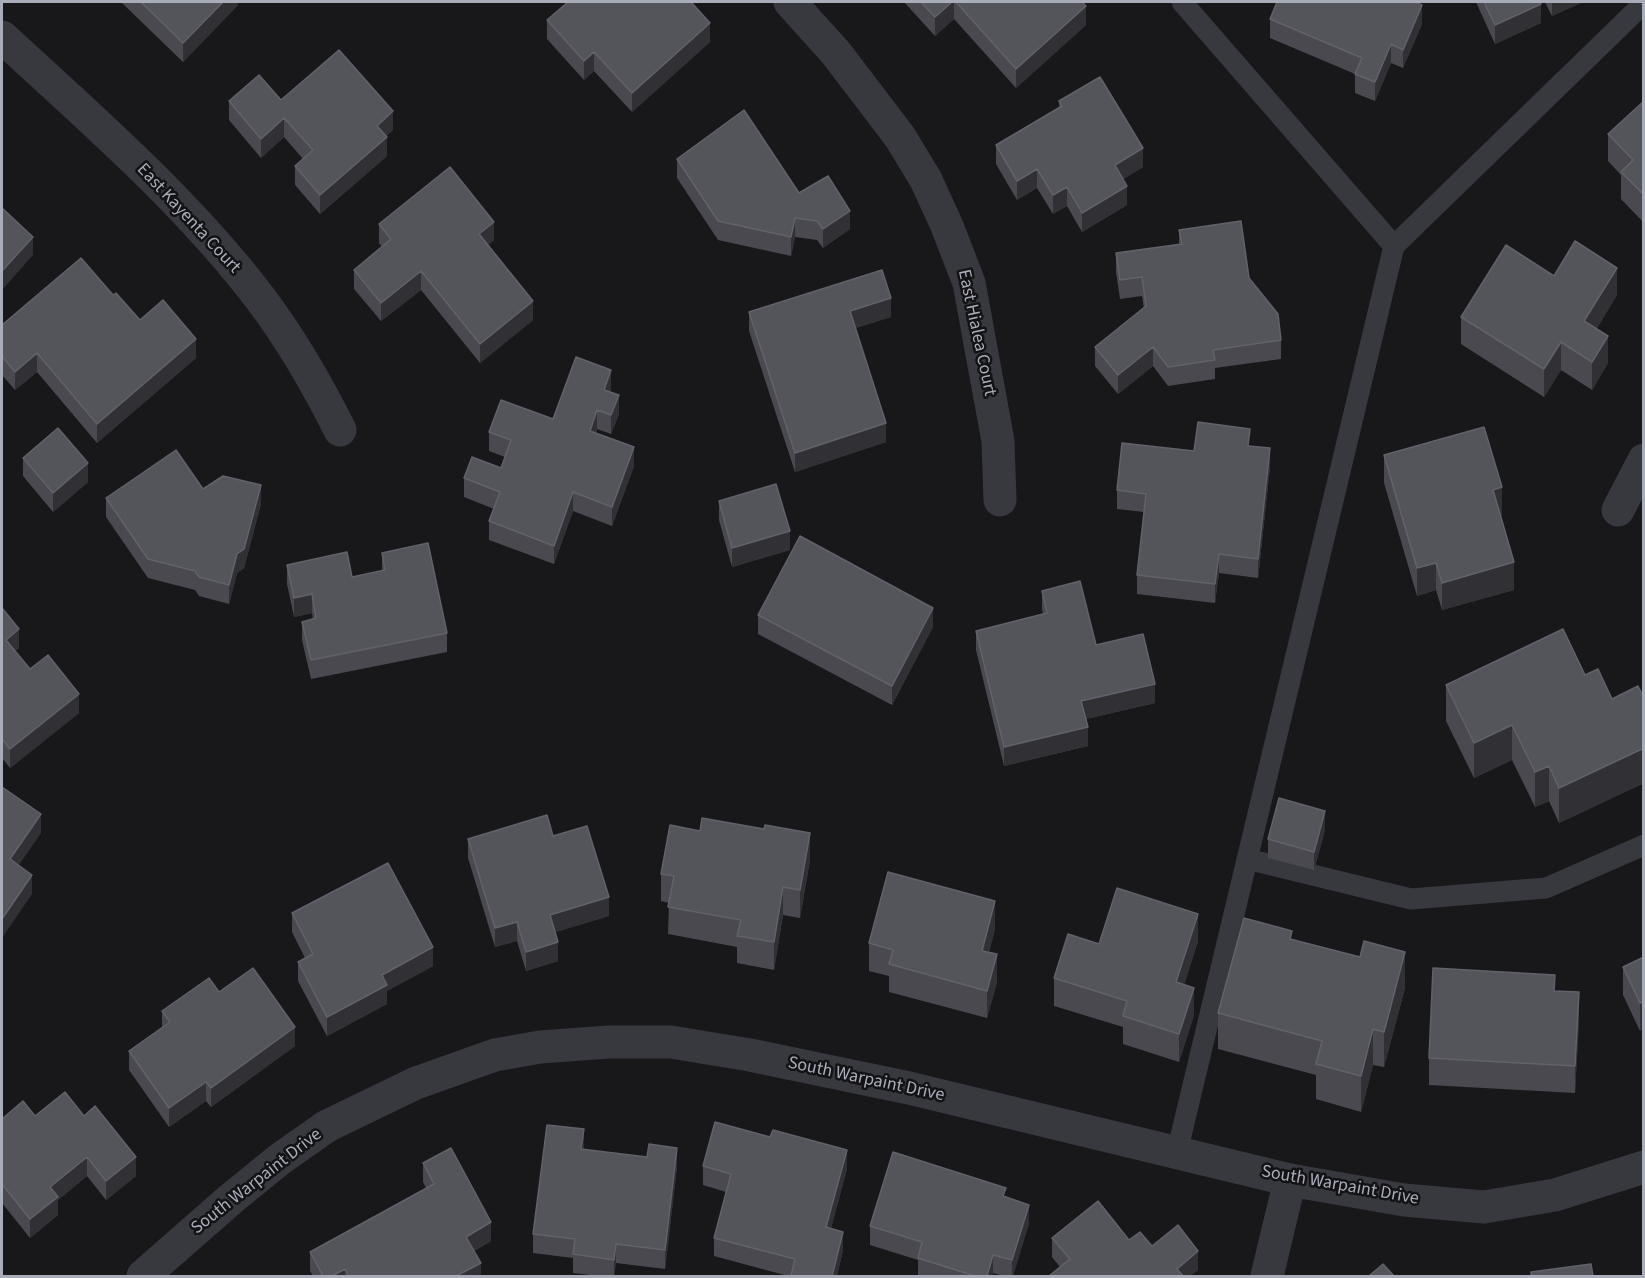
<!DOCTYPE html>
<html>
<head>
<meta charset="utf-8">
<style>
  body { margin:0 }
  #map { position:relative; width:1645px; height:1278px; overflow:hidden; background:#18171a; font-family:"Source Sans 3",sans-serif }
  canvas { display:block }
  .frame { position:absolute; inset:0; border:3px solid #a9adba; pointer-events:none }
</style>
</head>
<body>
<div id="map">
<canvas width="1645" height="1278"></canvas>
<div class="frame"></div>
</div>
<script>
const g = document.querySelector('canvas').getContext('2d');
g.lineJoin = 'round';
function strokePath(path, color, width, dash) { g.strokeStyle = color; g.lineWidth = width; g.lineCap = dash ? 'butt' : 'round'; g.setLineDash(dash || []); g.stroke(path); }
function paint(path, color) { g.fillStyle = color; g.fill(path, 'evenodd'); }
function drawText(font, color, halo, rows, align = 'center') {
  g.font = font + ' "Source Sans 3",sans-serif'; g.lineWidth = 5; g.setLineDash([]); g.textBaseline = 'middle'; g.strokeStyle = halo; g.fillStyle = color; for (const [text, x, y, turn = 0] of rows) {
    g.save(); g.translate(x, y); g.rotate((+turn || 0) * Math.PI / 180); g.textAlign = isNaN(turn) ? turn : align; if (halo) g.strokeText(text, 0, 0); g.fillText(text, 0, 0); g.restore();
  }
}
strokePath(new Path2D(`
  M1182,2L1394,246L1644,3
  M1247,859L1411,899L1546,888L1644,845
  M1177,1152L1394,246`), '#38393f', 21);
strokePath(new Path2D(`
  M790,2L836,53L900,137L926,180L947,226L969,283L998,441L1000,500
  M2,37C91,119 186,201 260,298C291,339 317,384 340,430
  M1618,510L1644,460
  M143,1276L232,1198L280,1159L327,1126L416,1083L495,1055L540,1047L609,1042H671L750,1055L909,1088L1290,1180L1404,1200L1484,1207L1555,1195L1644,1167
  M1267,1276L1290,1180`), '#38393f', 33);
paint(new Path2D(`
  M121,2H238V5L183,62Z
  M904,2H1082L1086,25L1016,88L954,19L935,36Z
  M1476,2H1540L1541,23L1495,44Z
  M1545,2H1583L1552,16Z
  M1270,19L1422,24L1403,68L1391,63L1375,101L1355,93V74L1270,38Z
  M547,20L710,42L632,112L594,71L584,80L547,39Z
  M281,100L393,130L386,136L387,156L320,214L295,185V166L303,159L284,137L261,158L229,120V101Z
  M1059,101L1143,167L1123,179L1127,205L1082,232L1067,206L1053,214L1037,188L1017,200L996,164V145L1059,108Z
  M1644,101V223L1621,199V175L1608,161V134Z
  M677,159L799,193L850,229L823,248L817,240L795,237L791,256L718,240L677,178Z
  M379,224L494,240L488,245L533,320L480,363L421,290L381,321L354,289V270L382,247L379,243Z
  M1179,230L1249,278L1281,340V359L1215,368V379L1168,386L1153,366L1118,394L1095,366V347L1144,309L1142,296L1120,299L1116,272V253L1179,244Z
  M1554,276L1617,295L1597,328L1608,363L1592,390L1561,370L1544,397L1461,344V317Z
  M749,312L891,317L855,328L886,442L795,472L749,331Z
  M140,320L196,358L97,443L37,372L15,390L2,375V325Z
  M611,389L610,392L619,414L611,434L597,429L596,433L634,466L612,526L573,511L554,564L489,540V521L494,509L464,497V478L501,468L505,457L489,451V432L553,419Z
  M1250,446L1270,467L1258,578L1219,573L1215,603L1137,594V575L1144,512L1117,509V490L1194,451Z
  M1384,455L1502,515L1500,516L1514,590L1442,610L1436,590L1417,596L1384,483Z
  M23,458L88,482L53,512L23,476Z
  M203,489L261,504L244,568L237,573L229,604L199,596L195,590L148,578L106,517V498Z
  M719,501L790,550L732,567L719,520Z
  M382,553L447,633V652L311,679L302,640V622L313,619L312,613L294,617L287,584V565L352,577L382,571Z
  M1042,591L1096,645L1155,703L1086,719L1088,746L1004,766L976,650V631L1043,614L1042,609Z
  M2,608L19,648L15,651L30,669L79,713L10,768L2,758Z
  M758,615L933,627L892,705L758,634Z
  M1585,675L1612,699L1644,698V783L1559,823L1549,801L1535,807L1512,760L1474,778L1446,721V685Z
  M1325,830L1314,870L1268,858V839Z
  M553,836L609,916L555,932L558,961L526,971L517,941L495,947L468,858V839Z
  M810,860L800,918L783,915L774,970L737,963V947L668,934L669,903L661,901V874Z
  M292,913L433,966L387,991V1004L327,1036L298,981V962L305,958L292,932Z
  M995,929L989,952L997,982L987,1018L889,992V976L869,971V943Z
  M1292,939L1405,988L1384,1067L1373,1065L1361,1112L1316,1099V1075L1218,1049V1013Z
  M1198,941L1184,985L1194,1015L1179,1062L1123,1044V1027L1054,1006V978L1099,944Z
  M1644,957L1640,1031L1623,995V967Z
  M1555,991L1579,1020L1575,1093L1429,1085V1058Z
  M219,992L295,1046L211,1107L206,1101L169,1127L129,1070V1051L162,1028V1011Z
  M35,1116H84L136,1176L106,1200L87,1176L58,1200V1215L30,1238L2,1203V1119Z
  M584,1150L677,1167L665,1269L616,1263L614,1276H598L573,1273V1258L533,1253V1234Z
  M423,1163L491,1241L474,1251L481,1276H313L310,1271V1252L426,1188L423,1182Z
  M703,1166L847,1169L831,1228L843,1250L837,1276H788L714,1256V1238L726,1192L703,1185Z
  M1006,1197L1029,1223L1013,1276H1004L993,1273L992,1276H918V1260L870,1245V1226Z
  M1052,1238L1129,1240L1152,1246L1198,1270L1190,1276H1049L1060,1267L1052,1257Z`), '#49494f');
paint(new Path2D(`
  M223,2H238V5L183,62V43Z
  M952,2H954V19L935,36V17Z
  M1552,2H1583L1552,16Z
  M1541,4V23L1495,44V25Z
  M1422,5V24L1403,68V50Z
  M1086,6V25L1016,88V69Z
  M710,23V42L632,112V93Z
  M1391,44V63L1375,101V82Z
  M594,52V71L584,80V61Z
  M393,111V130L377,145V126Z
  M284,118V137L261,158V139Z
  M387,137V156L320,214V195Z
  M1143,148V167L1115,184V165Z
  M1037,169V188L1017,200V181Z
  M1127,186V205L1082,232V213Z
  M1067,187V206L1053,214V195Z
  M850,211V229L823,248V229Z
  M795,218V237L791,256V237Z
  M494,222V240L479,253V234Z
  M33,237V255L2,290V271Z
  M1617,268V295L1584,348V321Z
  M421,271V290L381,321V303Z
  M891,298V317L850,330V311Z
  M533,301V320L480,363V344Z
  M1608,336V363L1592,390V362Z
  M196,339V358L97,443V424Z
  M1561,342V370L1544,397V369Z
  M1153,347V366L1118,394V375Z
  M37,353V372L15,390V372Z
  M611,370V389L604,408V390Z
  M619,395V414L611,434V415Z
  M597,410V429L590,450V431Z
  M886,423V442L795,472V453Z
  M634,447V466L612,526V507Z
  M1270,448V467L1258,578V559Z
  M88,463V482L53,512V493Z
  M261,485V504L244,568L237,573L229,604V585L237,554Z
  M1502,487V515L1493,518V490Z
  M573,492V511L554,564V546Z
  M790,531V550L732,567V548Z
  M1219,554V573L1215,603V584Z
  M1514,562V590L1442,610V583Z
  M1436,563V590L1417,596V568Z
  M312,594V613L294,617V598Z
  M933,608V627L892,705V686Z
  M19,629V648L6,659V640Z
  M1155,684V703L1081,720V701Z
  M79,694V713L10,768V749Z
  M1512,725V760L1474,778V743Z
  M1088,727V746L1004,766V747Z
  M1644,748V783L1559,823V788Z
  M1549,766V801L1535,807V772Z
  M1325,811V830L1314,870V852Z
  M41,814V833L10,878V859Z
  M810,833V860L800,918V890Z
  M32,875V894L2,938V919Z
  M783,887V915L774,970V942Z
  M609,897V916L550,934V915Z
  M995,901V929L982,978V951Z
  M1198,914V941L1176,1010V982Z
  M517,922V941L495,947V928Z
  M558,942V961L526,971V952Z
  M433,947V966L387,991V1004L327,1036V1017L382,975Z
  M1405,952V988L1384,1067V1032Z
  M997,954V982L987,1018V991Z
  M1194,988V1015L1179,1062V1034Z
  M1579,992V1020L1575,1093V1066Z
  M1644,1002V1029L1640,1031V1003Z
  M295,1027V1046L211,1107V1088Z
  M1373,1029V1065L1361,1112V1076Z
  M206,1082V1101L169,1127V1108Z
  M584,1129V1148L581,1168V1149Z
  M677,1148V1167L665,1269V1250Z
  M847,1150V1169L826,1246V1227Z
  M87,1157V1176L58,1200V1215L30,1238V1219L50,1187Z
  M136,1157V1176L106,1200V1181Z
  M1029,1205V1223L1013,1276H1012V1260Z
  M491,1222V1241L466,1256V1237Z
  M843,1232V1250L837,1276H832Z
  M616,1244V1263L614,1276V1260Z
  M1198,1251V1270L1190,1276H1177V1269Z
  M993,1255V1273L992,1276H987Z
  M481,1263V1276H456Z
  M345,1269V1276H332Z`), '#313135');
const building = new Path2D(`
  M141,2H223L183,43Z
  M568,2H691L710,23L632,93L594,52L584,61L547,20Z
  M921,2H952L935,17Z
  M956,2H1082L1086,6L1016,69Z
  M1277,2H1414L1422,5L1403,50L1391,44L1375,82L1355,74L1362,58L1270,19Z
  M1484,2H1540L1541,4L1495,25Z
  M339,50L393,111L377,126L387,137L320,195L295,166L313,150L284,118L261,139L229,101L259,75L281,100Z
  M1100,77L1143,148L1115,165L1127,186L1082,213L1067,187L1053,195L1037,169L1017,181L996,145L1062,106L1059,101Z
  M1644,101V195L1621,172L1633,160L1608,134Z
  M744,110L799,193L828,176L850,211L823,229L817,221L795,218L791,237L718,221L677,159Z
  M450,167L494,222L479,234L533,301L480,344L421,271L381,303L354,270L391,239L379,224Z
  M2,208L33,237L2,271Z
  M1241,221L1249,278L1278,314L1281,340L1213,350L1215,360L1168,367L1153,347L1118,375L1095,347L1146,306L1142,277L1120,280L1116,253L1182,244L1179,230Z
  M1575,241L1617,268L1584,321L1608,336L1592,362L1561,342L1544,369L1461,317L1506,245L1554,276Z
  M81,258L113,295L116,293L140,320L163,300L196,339L97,424L37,353L15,372L2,356V325Z
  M882,270L891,298L850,311L886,423L795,453L749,312Z
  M576,357L611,370L604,390L619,395L611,415L597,410L590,431L634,447L612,507L573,492L554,546L489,521L500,492L464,478L472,457L501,468L511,440L489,432L501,400L553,419Z
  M1198,422L1250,429L1248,446L1270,448L1258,559L1219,554L1215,584L1137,575L1146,494L1117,490L1122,443L1194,451Z
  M1484,427L1502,487L1493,490L1514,562L1442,583L1436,563L1417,568L1384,455Z
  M58,428L88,463L53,493L23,458Z
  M176,450L203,489L223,476L261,485L244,549L237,554L229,585L199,577L195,571L148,559L106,498Z
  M776,484L790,531L732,548L719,501Z
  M800,536L933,608L892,686L758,615Z
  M428,543L447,633L311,660L302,622L316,618L312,594L294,598L287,565L347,552L352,577L385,570L382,553Z
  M1080,581L1096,645L1143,634L1155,684L1081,701L1088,727L1004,747L976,631L1047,613L1042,591Z
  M2,608L19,629L6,640L30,669L48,655L79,694L10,749L2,739Z
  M1563,629L1585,675L1598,669L1612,699L1638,686L1644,698V748L1559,788L1549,766L1535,772L1512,725L1474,743L1446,685Z
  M2,787L41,814L10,859L32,875L2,919Z
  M1279,798L1325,811L1314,852L1268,839Z
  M547,815L553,836L587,826L609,897L550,915L558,942L526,952L517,922L495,928L468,839Z
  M702,818L764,829L765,825L810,833L800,890L783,887L774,942L737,936L741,920L668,907L674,876L661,874L670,825L700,831Z
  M388,863L433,947L382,975L387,985L327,1017L298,962L313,954L292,913Z
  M888,872L995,901L982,951L997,954L987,991L889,964L893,950L869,943Z
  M1117,888L1198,914L1176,982L1194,988L1179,1034L1123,1016L1127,1001L1054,978L1068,934L1099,944Z
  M1244,918L1292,931L1290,939L1360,957L1364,941L1405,952L1384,1032L1373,1029L1361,1076L1316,1064L1322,1041L1218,1013Z
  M1644,957V1002L1640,1003L1623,967Z
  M253,968L295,1027L211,1088L206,1082L169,1108L129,1051L170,1022L162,1011L209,978L219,992Z
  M1433,968L1555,975L1554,991L1579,992L1575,1066L1429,1058Z
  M65,1092L84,1116L95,1106L136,1157L106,1181L87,1157L50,1187L58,1197L30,1219L2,1184V1119L23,1101L35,1116Z
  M715,1122L770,1137L773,1130L847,1150L826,1227L843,1232L832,1276H791L795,1259L714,1238L731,1174L703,1166Z
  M547,1125L584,1129L581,1149L647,1157L649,1144L677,1148L665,1250L616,1244L614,1260L573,1254L575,1239L533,1234Z
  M451,1148L491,1222L466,1237L481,1263L456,1276H349L345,1269L332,1276H323L310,1252L434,1184L423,1163Z
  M893,1152L1006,1188L1003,1196L1029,1205L1012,1260L993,1255L987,1276H975L918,1258L922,1242L870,1226Z
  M1098,1201L1129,1240L1140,1232L1152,1246L1178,1225L1198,1251L1177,1269L1183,1276H1049L1070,1259L1052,1238Z
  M1383,1264L1394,1276H1369Z
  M1591,1264L1593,1276H1531V1272Z`);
paint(building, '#54545b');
strokePath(building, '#61626a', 1.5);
drawText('18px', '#a9adba', '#131215', [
  ["East Kayenta Court",188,219,47],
  ["East Hialea Court",976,333,78],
  ["South Warpaint Drive",866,1080,12],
  ["South Warpaint Drive",257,1182,-38],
  ["South Warpaint Drive",1340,1186,10]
]);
</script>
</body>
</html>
